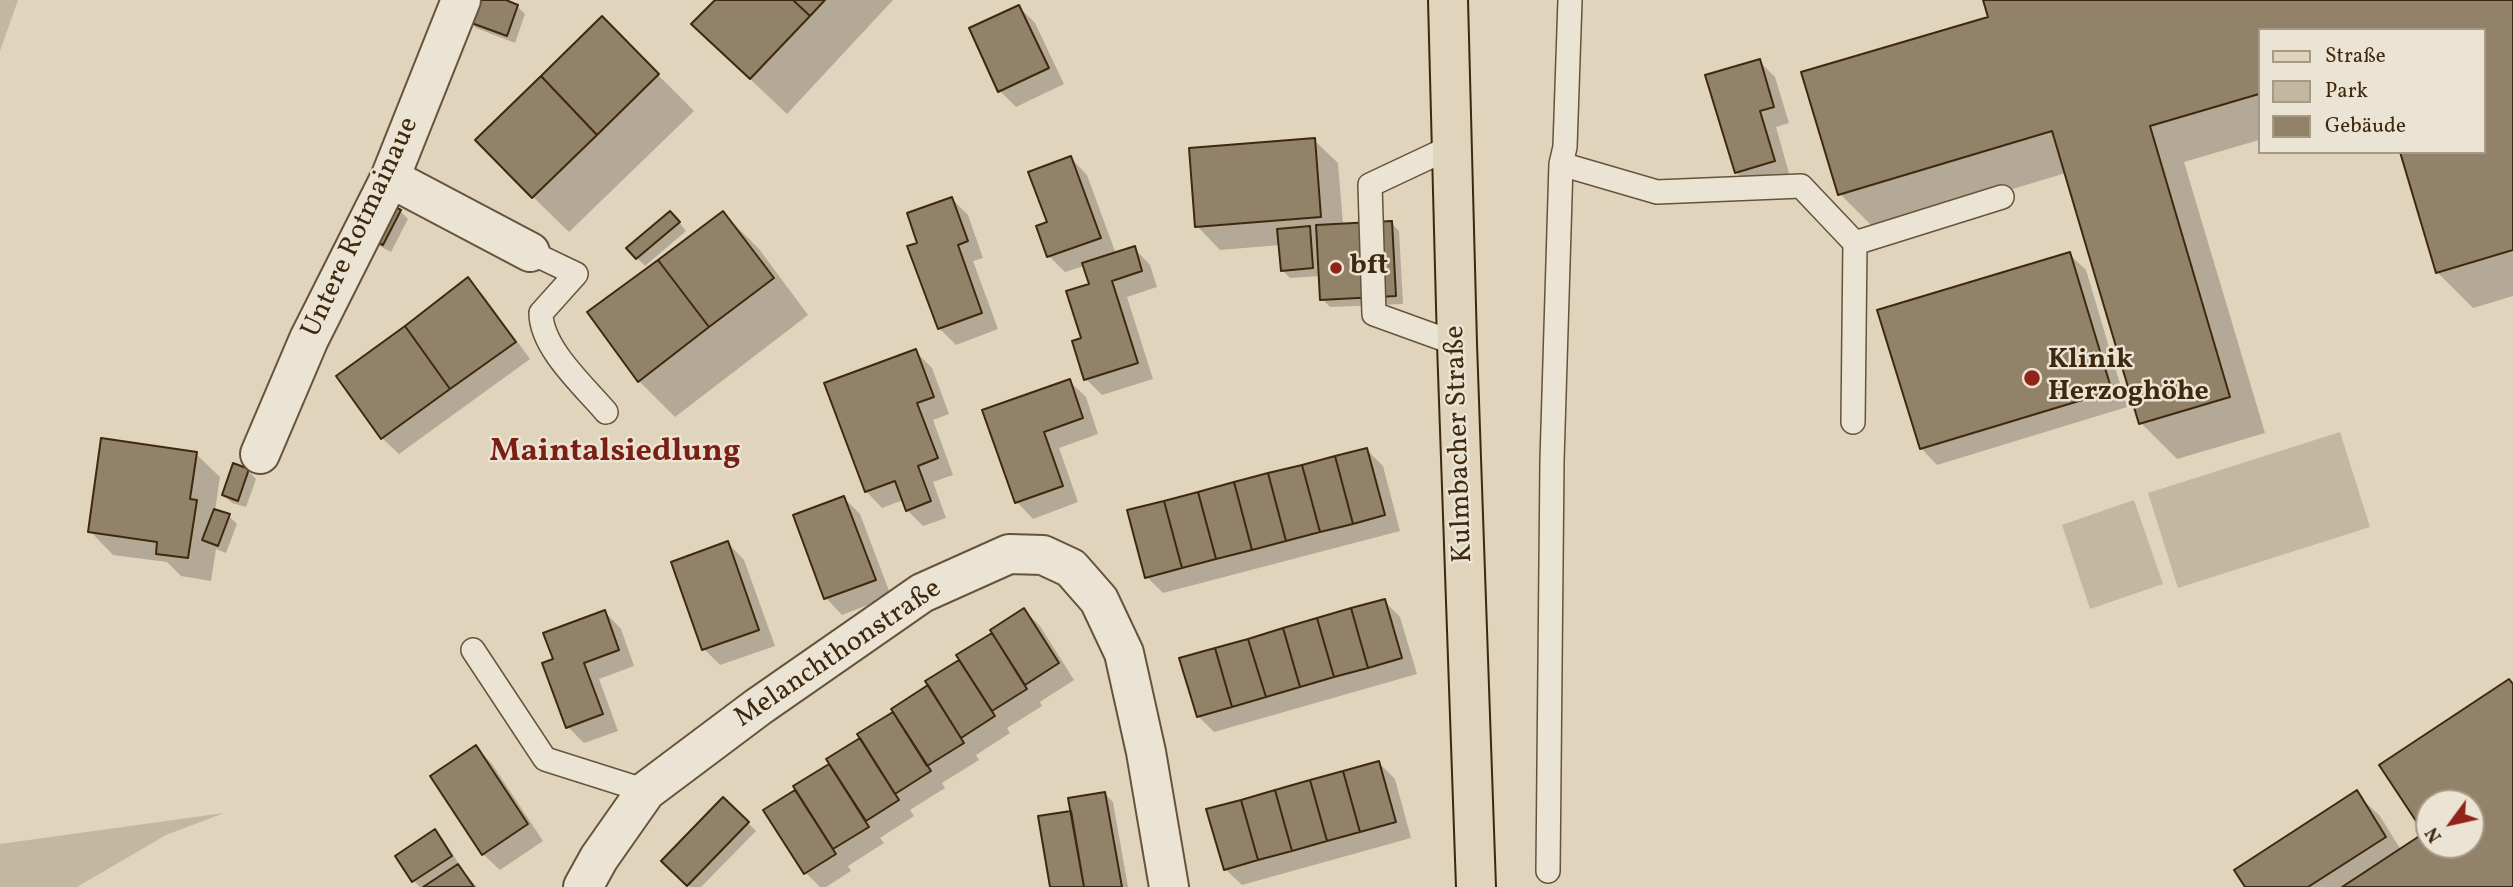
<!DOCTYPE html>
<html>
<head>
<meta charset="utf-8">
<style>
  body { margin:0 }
  #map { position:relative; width:2513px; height:887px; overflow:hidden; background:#e0d4bc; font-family:Vollkorn,serif }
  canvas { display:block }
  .legend { position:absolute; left:2258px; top:28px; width:228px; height:126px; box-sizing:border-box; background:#ebe3d3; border:2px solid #a69985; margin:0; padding:9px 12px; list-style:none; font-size:21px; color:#3e290f }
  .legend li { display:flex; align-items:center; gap:14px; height:35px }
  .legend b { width:35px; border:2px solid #a69985 }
  .north { position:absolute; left:2415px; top:789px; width:70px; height:70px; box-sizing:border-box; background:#ebe3d3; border:2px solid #a69985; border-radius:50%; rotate:237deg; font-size:19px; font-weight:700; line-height:28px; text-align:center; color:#3e290f }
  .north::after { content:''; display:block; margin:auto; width:24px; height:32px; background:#8f2418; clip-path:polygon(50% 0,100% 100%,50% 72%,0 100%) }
</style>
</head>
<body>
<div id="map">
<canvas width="2513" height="887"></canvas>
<ul class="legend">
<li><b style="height:9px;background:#e0d4bc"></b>Straße</li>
<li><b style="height:19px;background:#c4b79f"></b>Park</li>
<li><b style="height:19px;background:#928269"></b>Gebäude</li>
</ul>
<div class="north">N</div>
</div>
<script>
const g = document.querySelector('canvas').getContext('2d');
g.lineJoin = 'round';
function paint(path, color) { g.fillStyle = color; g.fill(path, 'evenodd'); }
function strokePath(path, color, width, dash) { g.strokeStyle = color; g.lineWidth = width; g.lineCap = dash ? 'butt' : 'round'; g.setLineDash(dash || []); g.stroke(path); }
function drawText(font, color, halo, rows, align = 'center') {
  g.font = font + ' Vollkorn,serif'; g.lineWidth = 5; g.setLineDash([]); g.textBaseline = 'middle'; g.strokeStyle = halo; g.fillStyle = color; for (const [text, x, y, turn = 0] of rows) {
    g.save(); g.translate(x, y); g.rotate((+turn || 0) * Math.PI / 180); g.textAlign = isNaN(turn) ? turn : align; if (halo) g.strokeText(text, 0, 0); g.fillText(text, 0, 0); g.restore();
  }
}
paint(new Path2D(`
  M0,0H18L0,51Z
  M2340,432L2370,527L2178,588L2148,493Z
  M2134,500L2163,584L2090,609L2062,525Z
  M224,813L166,835L77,887H0V844Z`), '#c4b79f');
paint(new Path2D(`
  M501,0L517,6L525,14L515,43L476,28L468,20Z
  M717,0H893L787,114L730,60Z
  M1984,0H2513V296L2473,308L2437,272L2483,152V30H2259V140L2184,162L2265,433L2177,459L2141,423L2066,173L1876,230L1840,194L1990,18Z
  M1019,7L1035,23L1064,84L1016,107L1000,91Z
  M602,19L694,111L569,232L533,197Z
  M1759,61L1775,77L1789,123L1776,127L1790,177L1752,188L1736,172Z
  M1314,140L1338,163L1343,225L1391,223L1399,231L1403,304L1330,307L1322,299L1321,276L1290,278L1282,270L1280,245L1220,250L1197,226Z
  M1071,158L1087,175L1116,254L1134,248L1150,265L1157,287L1127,297L1153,379L1102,395L1086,379L1083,339L1091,285L1084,266L1065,272L1049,256L1050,223Z
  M952,199L968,215L983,258L973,261L998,329L956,345L939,328L920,244Z
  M400,211L408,219L391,252L376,244Z
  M723,213L759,249L808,315L675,417L639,381Z
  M678,221L686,231L645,266L637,258Z
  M2069,254L2086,270L2127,407L1937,465L1921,448Z
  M468,280L484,296L530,359L399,454L382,438L338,377Z
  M915,351L932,368L949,414L933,420L953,475L933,482L946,518L923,526L907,510L903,500L882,508L866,491Z
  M1069,381L1086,397L1098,434L1059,448L1078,502L1033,519L1017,502L984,411Z
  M1367,450L1383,466L1400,531L1163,593L1147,577Z
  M196,454L220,477L215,511L229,516L237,524L226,553L216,549L211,581L181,576L167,562L113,555L90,531Z
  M248,471L256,479L246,507L232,503L224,495Z
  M844,498L860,514L891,596L842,615L826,598L795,516Z
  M728,543L744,560L775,646L720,665L704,649Z
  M1384,601L1400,617L1417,674L1214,732L1198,716Z
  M1024,610L1040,626L1074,680L1040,702L1042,706L1007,728L1010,733L976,755L979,760L942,783L945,788L910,810L914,816L880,838L884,843L848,866L851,871L826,887H820L806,873L766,810L798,790L795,787L832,764L930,686L928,682L962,660Z
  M605,612L621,629L634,666L599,679L618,731L584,743L568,727L555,660Z
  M2513,685V887H2247L2356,793L2380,816L2401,850L2426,833L2382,766ZM2429,803H2471V845H2429Z
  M476,747L492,764L543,841L500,870L483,854Z
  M1379,763L1395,779L1411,838L1242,885L1225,869Z
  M1105,794L1113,802L1128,887H1052L1073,812Z
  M723,799L756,831L701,887H690L663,861Z
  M435,831L443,839L459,864L457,865L477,887H420L414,881L398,856Z`), '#0003');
const building = new Path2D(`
  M473,0H506L518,5L507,36L466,21Z
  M715,0H793L810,16L750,79L691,24Z
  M793,0H825L810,16Z
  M1983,0H2513V250L2436,273L2400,152H2483V30H2259V94L2150,126L2230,397L2139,424L2052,131L1838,195L1801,72L1988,17Z
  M1019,5L1049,68L998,92L969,28Z
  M602,16L659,74L597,135L541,76Z
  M1760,59L1774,107L1760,111L1775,161L1735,173L1705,75Z
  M541,76L597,135L532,198L475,140Z
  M1315,138L1321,217L1195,227L1189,148Z
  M1071,156L1101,238L1047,257L1036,226L1047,222L1028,172Z
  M952,197L968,241L958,245L982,313L938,329L907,246L917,243L907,213Z
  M384,201L401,210L383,245L366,236Z
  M670,211L680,222L636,259L626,248Z
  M723,211L774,278L709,327L658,260Z
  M1392,221L1396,296L1320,300L1316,225Z
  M1310,226L1313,268L1281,271L1277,229Z
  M1135,246L1142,271L1112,281L1138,363L1084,380L1072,341L1081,338L1066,291L1089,284L1082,263Z
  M2070,252L2112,391L1920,449L1877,310Z
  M658,260L709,327L638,382L587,312Z
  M468,277L516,342L450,389L405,326Z
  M405,326L450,389L381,439L336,376Z
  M916,349L934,397L917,403L938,458L918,466L931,501L906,511L895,481L865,492L824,383Z
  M1070,379L1083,418L1044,432L1063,486L1015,503L982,410Z
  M101,438L197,452L190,499L197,500L188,558L156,554L157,542L88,532Z
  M1367,448L1385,515L1353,524L1335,456Z
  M1335,456L1353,524L1320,532L1302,465Z
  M233,463L249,469L238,501L222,495Z
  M1302,465L1320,532L1286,541L1268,473Z
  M1268,473L1286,541L1252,550L1234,482Z
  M1234,482L1252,550L1216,559L1198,492Z
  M1198,492L1216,559L1182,568L1164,501Z
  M844,496L876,580L824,599L793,515Z
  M1164,501L1182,568L1145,578L1127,510Z
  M214,509L230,514L218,546L202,540Z
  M728,541L759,630L702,650L671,562Z
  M1385,599L1402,658L1368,668L1351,608Z
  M1024,608L1059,663L1025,685L990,630Z
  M1351,608L1368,668L1334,677L1317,618Z
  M605,610L619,650L584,663L603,714L566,728L542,663L553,659L543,633Z
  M1317,618L1334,677L1300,687L1283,628Z
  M1283,628L1300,687L1266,697L1248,639Z
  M992,633L1027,689L992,711L956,655Z
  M1248,639L1266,697L1232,707L1215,648Z
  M1215,648L1232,707L1197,717L1179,658Z
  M959,660L995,716L961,738L925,681Z
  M2509,679L2513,684V887H2342L2424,833L2379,765ZM2429,803H2471V845H2429Z
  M928,685L964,743L927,766L891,709Z
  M893,712L931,771L895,794L857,734Z
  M860,738L899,800L866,821L826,759Z
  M476,745L528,824L482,855L430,776Z
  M1379,761L1396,822L1360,832L1343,771Z
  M829,764L869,827L833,849L793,786Z
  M1343,771L1360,832L1327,841L1310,780Z
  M1310,780L1327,841L1292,851L1275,790Z
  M795,790L836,854L804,874L763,810Z
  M1275,790L1292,851L1258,860L1241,800Z
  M2357,790L2386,837L2308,887H2245L2234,870Z
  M1105,792L1122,887H1084L1068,798Z
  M723,797L749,822L687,886L661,861Z
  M1241,800L1258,860L1224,870L1206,809Z
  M1071,811L1084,887H1050L1038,816Z
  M435,829L452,856L412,882L395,856Z
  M458,864L474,887H423Z`);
paint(building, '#928269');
strokePath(building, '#3e290f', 2);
const lane = new Path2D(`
  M1453,146L1370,185L1374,314L1457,344
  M1561,164L1657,192L1801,186L1855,243L2002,197
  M530,252L576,274L541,313C541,348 584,386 606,412
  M1853,422L1855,243
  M473,650L545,759L646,791
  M1548,871L1552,461L1561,164L1565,147L1570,0`);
const street = new Path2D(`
  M390,178L530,252
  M260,454L309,339L390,178L461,0
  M583,887L599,858L646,791L758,707L922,593L1009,554L1043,555L1071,568L1099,600L1124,653L1146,752L1169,887`);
const primary = new Path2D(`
  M1448,0L1457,344L1476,887`);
strokePath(lane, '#66543a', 26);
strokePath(street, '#66543a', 42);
strokePath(primary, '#3e290f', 42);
strokePath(lane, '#ebe3d3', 23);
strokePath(street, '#ebe3d3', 38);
strokePath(primary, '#e0d4bc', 38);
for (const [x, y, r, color] of [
  [1336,268,7,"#8f2418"],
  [2032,378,9,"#8f2418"]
]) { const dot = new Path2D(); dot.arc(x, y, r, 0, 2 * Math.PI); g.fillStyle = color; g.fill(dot); strokePath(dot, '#ebe3d3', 2.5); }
drawText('28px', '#3e290f', '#ebe3d3', [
  ["Untere Rotmainaue",362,228,-65],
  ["Kulmbacher Straße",1461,444,-92],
  ["Melanchthonstraße",839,655,-34]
]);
drawText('bold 28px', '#3e290f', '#ebe3d3', [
  ["bft",1350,268],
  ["Klinik",2048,362],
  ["Herzoghöhe",2048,394]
], 'left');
drawText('bold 32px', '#7a1f14', '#ebe3d3', [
  ["Maintalsiedlung",615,454]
]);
</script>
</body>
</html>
